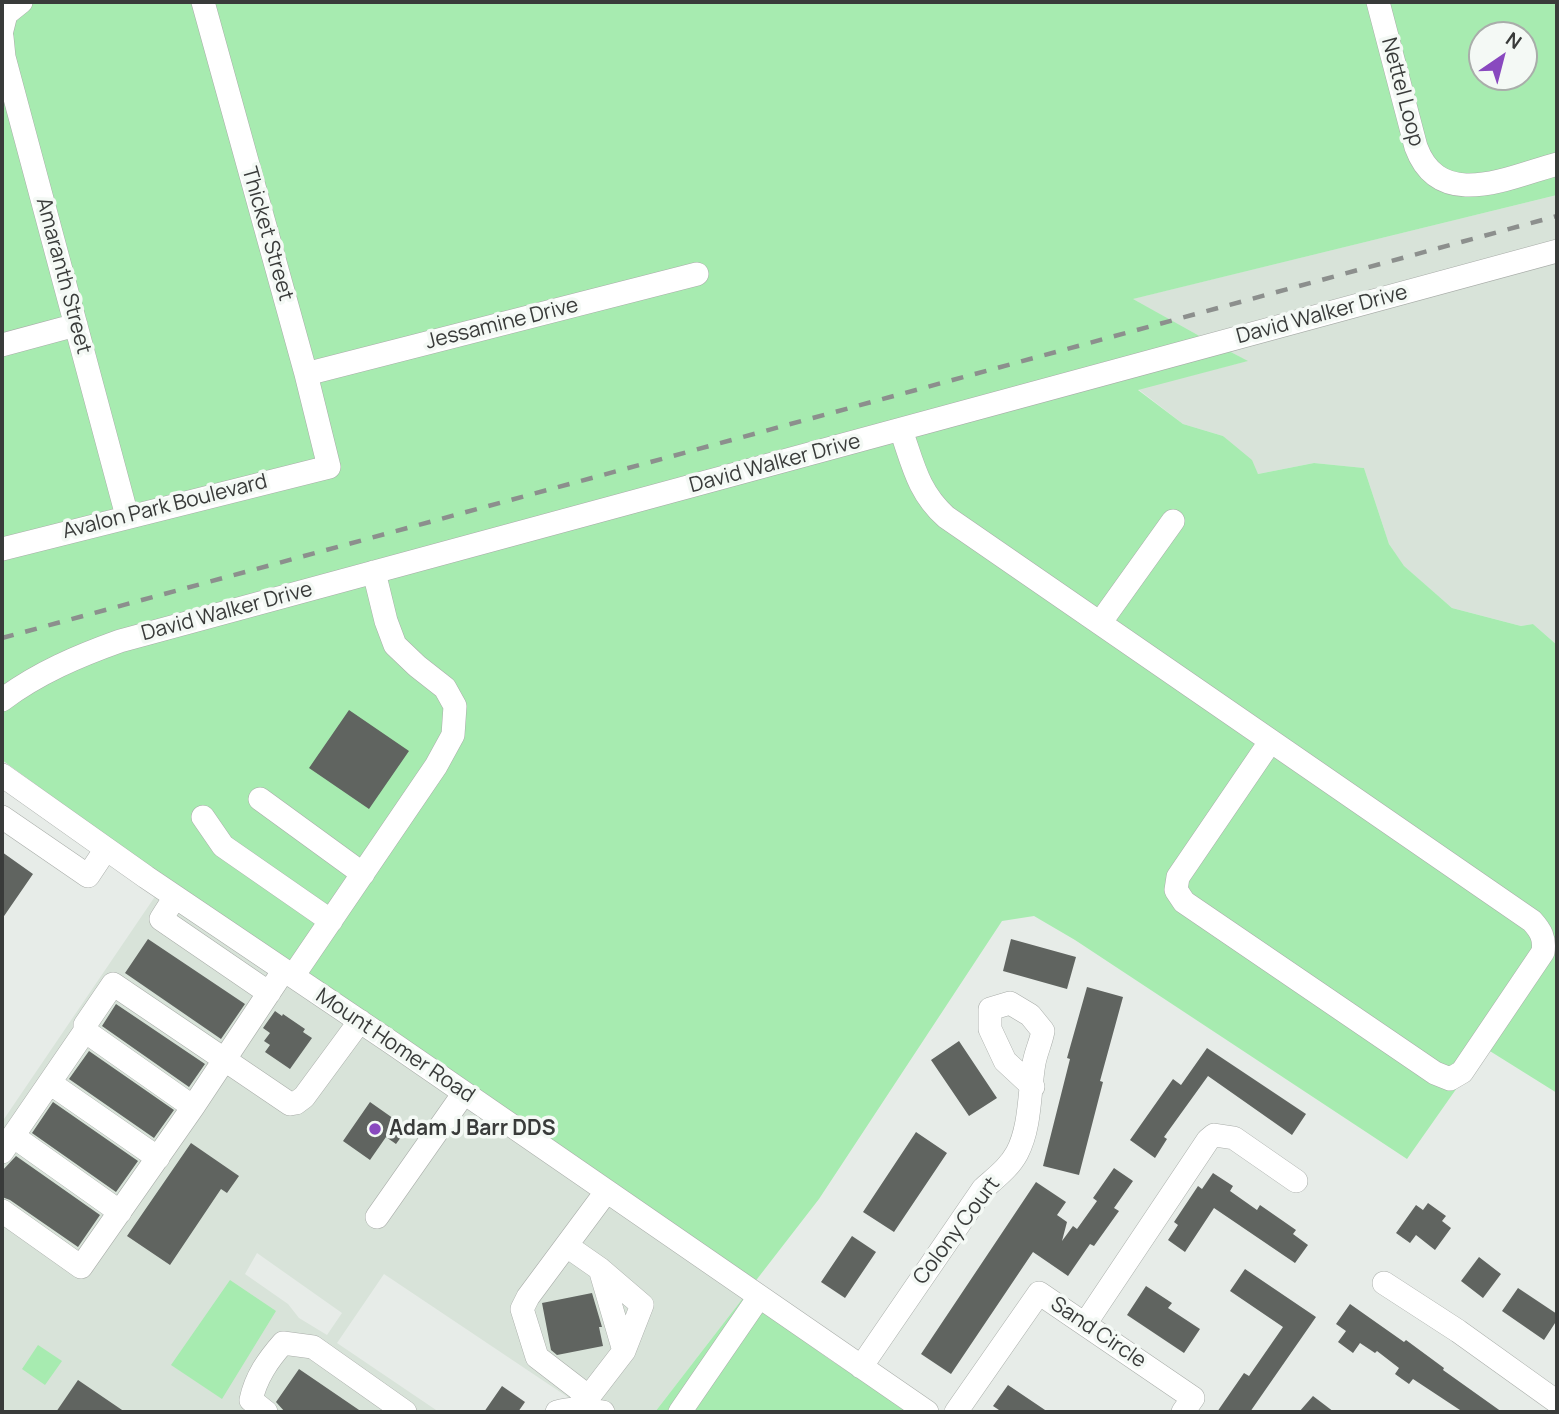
<!DOCTYPE html>
<html>
<head>
<meta charset="utf-8">
<style>
  body { margin:0 }
  #map { position:relative; width:1559px; height:1414px; overflow:hidden; background:#e7ece8; font-family:Manrope,sans-serif }
  canvas { display:block }
  .frame { position:absolute; inset:0; border:4px solid #393b3a; pointer-events:none }
  .north { position:absolute; left:1468px; top:21px; width:70px; height:70px; box-sizing:border-box; background:#f4f9f5; border:2px solid #a9adaa; border-radius:50%; rotate:35deg; font-size:19px; font-weight:700; line-height:28px; text-align:center; color:#393b3a }
  .north::after { content:''; display:block; margin:auto; width:24px; height:32px; background:#8949bf; clip-path:polygon(50% 0,100% 100%,50% 72%,0 100%) }
</style>
</head>
<body>
<div id="map">
<canvas width="1559" height="1414"></canvas>
<div class="frame"></div>
<div class="north">N</div>
</div>
<script>
const g = document.querySelector('canvas').getContext('2d');
g.lineJoin = 'round';
function paint(path, color) { g.fillStyle = color; g.fill(path, 'evenodd'); }
function strokePath(path, color, width, dash) { g.strokeStyle = color; g.lineWidth = width; g.lineCap = dash ? 'butt' : 'round'; g.setLineDash(dash || []); g.stroke(path); }
function drawText(font, color, halo, rows, align = 'center') {
  g.font = font + ' Manrope,sans-serif'; g.lineWidth = 7; g.setLineDash([]); g.textBaseline = 'middle'; g.strokeStyle = halo; g.fillStyle = color; for (const [text, x, y, turn = 0] of rows) {
    g.save(); g.translate(x, y); g.rotate((+turn || 0) * Math.PI / 180); g.textAlign = isNaN(turn) ? turn : align; if (halo) g.strokeText(text, 0, 0); g.fillText(text, 0, 0); g.restore();
  }
}
paint(new Path2D(`
  M1557,195V242L1205,339L1132,299Z
  M1557,259V645L1533,624L1521,626L1452,608L1403,566L1389,544L1364,468L1314,463L1258,474L1223,436L1183,424L1138,389L1247,361L1227,350Z
  M156,895L387,1051L743,1298L655,1412H590L384,1274L337,1343L439,1412H2V1122ZM257,1253L342,1313L327,1335L299,1318L288,1304L245,1274Z`), '#d8e3d9');
paint(new Path2D(`
  M2,2H1557V195L1133,299L1205,339L119,632L2,690ZM1482,35H1524V77H1482Z
  M1227,350L1248,361L1138,390L1183,424L1223,436L1252,460L1258,474L1314,463L1364,468L1389,544L1404,566L1452,608L1521,626L1533,624L1557,645V1093L1485,1048L1407,1159L1075,940L1034,916L1002,921L819,1199L754,1283L167,880L2,760V711L21,696L121,649Z
  M230,1280L276,1311L222,1399L171,1365Z
  M743,1298L747,1300L670,1412H655Z
  M760,1309L829,1359L910,1412H689Z
  M38,1345L62,1361L45,1385L22,1369Z`), '#a7ebb0');
paint(new Path2D(`
  M349,710L409,751L369,809L309,768Z
  M2,852L33,874L2,919Z
  M148,939L245,1004L221,1039L125,973Z
  M1011,939L1076,957L1067,989L1003,971Z
  M1087,987L1123,997L1100,1081L1103,1082L1079,1175L1043,1166L1070,1059L1067,1058Z
  M116,1004L205,1064L189,1087L102,1026Z
  M275,1011L282,1016L283,1014L305,1029L303,1032L312,1038L290,1069L265,1052L270,1045L264,1041L270,1033L263,1028Z
  M959,1041L997,1098L969,1116L931,1060Z
  M1207,1048L1306,1114L1292,1135L1208,1076L1164,1137L1167,1139L1155,1158L1130,1140L1173,1079L1181,1085Z
  M89,1051L174,1110L154,1138L69,1079Z
  M53,1102L138,1161L116,1192L32,1133Z
  M370,1102L397,1121L394,1126L404,1133L396,1144L386,1137L370,1160L343,1141Z
  M916,1132L947,1153L894,1232L863,1212Z
  M191,1143L239,1176L227,1193L221,1189L170,1265L127,1236Z
  M16,1156L100,1215L78,1247L10,1200L2,1197V1171Z
  M1114,1168L1133,1181L1114,1208L1119,1211L1094,1246L1090,1244L1068,1276L1033,1252L951,1374L921,1354L1036,1182L1066,1202L1057,1215L1067,1222L1062,1241L1073,1226L1077,1229L1097,1201L1093,1198Z
  M1213,1173L1233,1186L1230,1191L1257,1210L1260,1205L1296,1230L1293,1234L1308,1245L1295,1263L1214,1208L1185,1252L1168,1240L1178,1225L1174,1222L1198,1186L1202,1189Z
  M1428,1203L1446,1216L1442,1221L1451,1228L1435,1250L1416,1235L1410,1243L1396,1233L1416,1205L1423,1210Z
  M852,1236L876,1252L845,1298L821,1282Z
  M1479,1257L1501,1274L1483,1298L1461,1281Z
  M1245,1269L1316,1317L1250,1412H1217L1244,1373L1249,1376L1283,1327L1230,1291Z
  M1146,1286L1172,1303L1168,1308L1200,1329L1184,1353L1127,1315Z
  M1518,1288L1557,1314V1320L1544,1340L1502,1311Z
  M592,1293L602,1327H599L603,1346L557,1355L551,1350L542,1303Z
  M1350,1304L1404,1342L1406,1340L1444,1368L1443,1370L1502,1412H1463L1413,1379L1409,1384L1395,1374L1399,1368L1377,1351L1375,1353L1360,1343L1353,1353L1338,1342L1346,1331L1336,1324Z
  M299,1369L362,1412H285L276,1402Z
  M78,1380L125,1412H56Z
  M1008,1385L1048,1412H1002L993,1406Z
  M502,1386L525,1402L518,1412H484Z
  M1313,1396L1334,1412H1299Z`), '#606460');
const minor = new Path2D(`
  M1378,2L1416,147C1440,212 1509,177 1557,164
  M2,30L6,14L21,2
  M2,37L4,57L127,516
  M2,345L76,325
  M306,374L697,274
  M901,430C913,464 918,492 946,517L1532,921C1541,931 1545,938 1543,952L1462,1072L1450,1079L1435,1073L1184,902L1176,890L1178,877L1270,742
  M2,549L329,467L306,374L203,2
  M1100,623L1173,521
  M2,700C38,673 78,656 120,641L1557,251
  M2,775L146,877L392,1043L927,1412
  M260,799L363,874
  M2,817L88,876L106,849
  M203,817L223,846L331,921
  M175,897L161,919L269,993
  M293,976L436,766L453,735L455,706L445,688L417,666L395,645L386,621L374,572
  M85,1031V1025L113,984L290,1104L296,1103L304,1097L360,1021
  M50,1083L158,1158
  M193,1107L284,970
  M13,1136L120,1212
  M2,1152L85,1031L193,1107L81,1267L2,1211
  M377,1217L464,1093
  M567,1246L600,1269L642,1305L624,1351L577,1412
  M600,1269L624,1351
  M1384,1283L1458,1331L1557,1402
  M1085,1324L1208,1140L1214,1135L1234,1138L1296,1181
  M861,1367L983,1189C995,1178 1009,1168 1017,1153C1031,1126 1029,1092 1034,1063C1036,1052 1041,1042 1043,1031L1030,1015L1010,1003L990,1009V1029L1005,1061L1033,1087
  M589,1397L537,1357L522,1309L528,1297L606,1192
  M266,1412L251,1400C256,1377 268,1360 283,1343L313,1347L405,1412
  M557,1412C573,1407 586,1409 603,1412
  M680,1412L759,1297
  M956,1412L1039,1293L1193,1398L1183,1412`);
strokePath(minor, '#a9ada9', 24);
strokePath(minor, '#fff', 23);
strokePath(new Path2D(`
  M2,638L1557,216`), '#8c8f8d', 4.5, [12, 12]);
for (const [x, y, r, color] of [
  [375,1129,7,"#8949bf"]
]) { const dot = new Path2D(); dot.arc(x, y, r, 0, 2 * Math.PI); g.fillStyle = color; g.fill(dot); strokePath(dot, '#f4f9f5', 2.5); }
drawText('21px', '#393b3a', '#f4f9f5', [
  ["Nettel Loop",1402,92,75],
  ["Thicket Street",267,234,74],
  ["Amaranth Street",63,276,75],
  ["David Walker Drive",1322,315,-15],
  ["Jessamine Drive",502,324,-14],
  ["David Walker Drive",775,464,-15],
  ["Avalon Park Boulevard",165,507,-14],
  ["David Walker Drive",227,612,-15],
  ["Mount Homer Road",395,1046,34],
  ["Colony Court",957,1231,-53],
  ["Sand Circle",1098,1333,34]
]);
drawText('bold 21px', '#393b3a', '#f4f9f5', [
  ["Adam J Barr DDS",389,1129]
], 'left');
</script>
</body>
</html>
